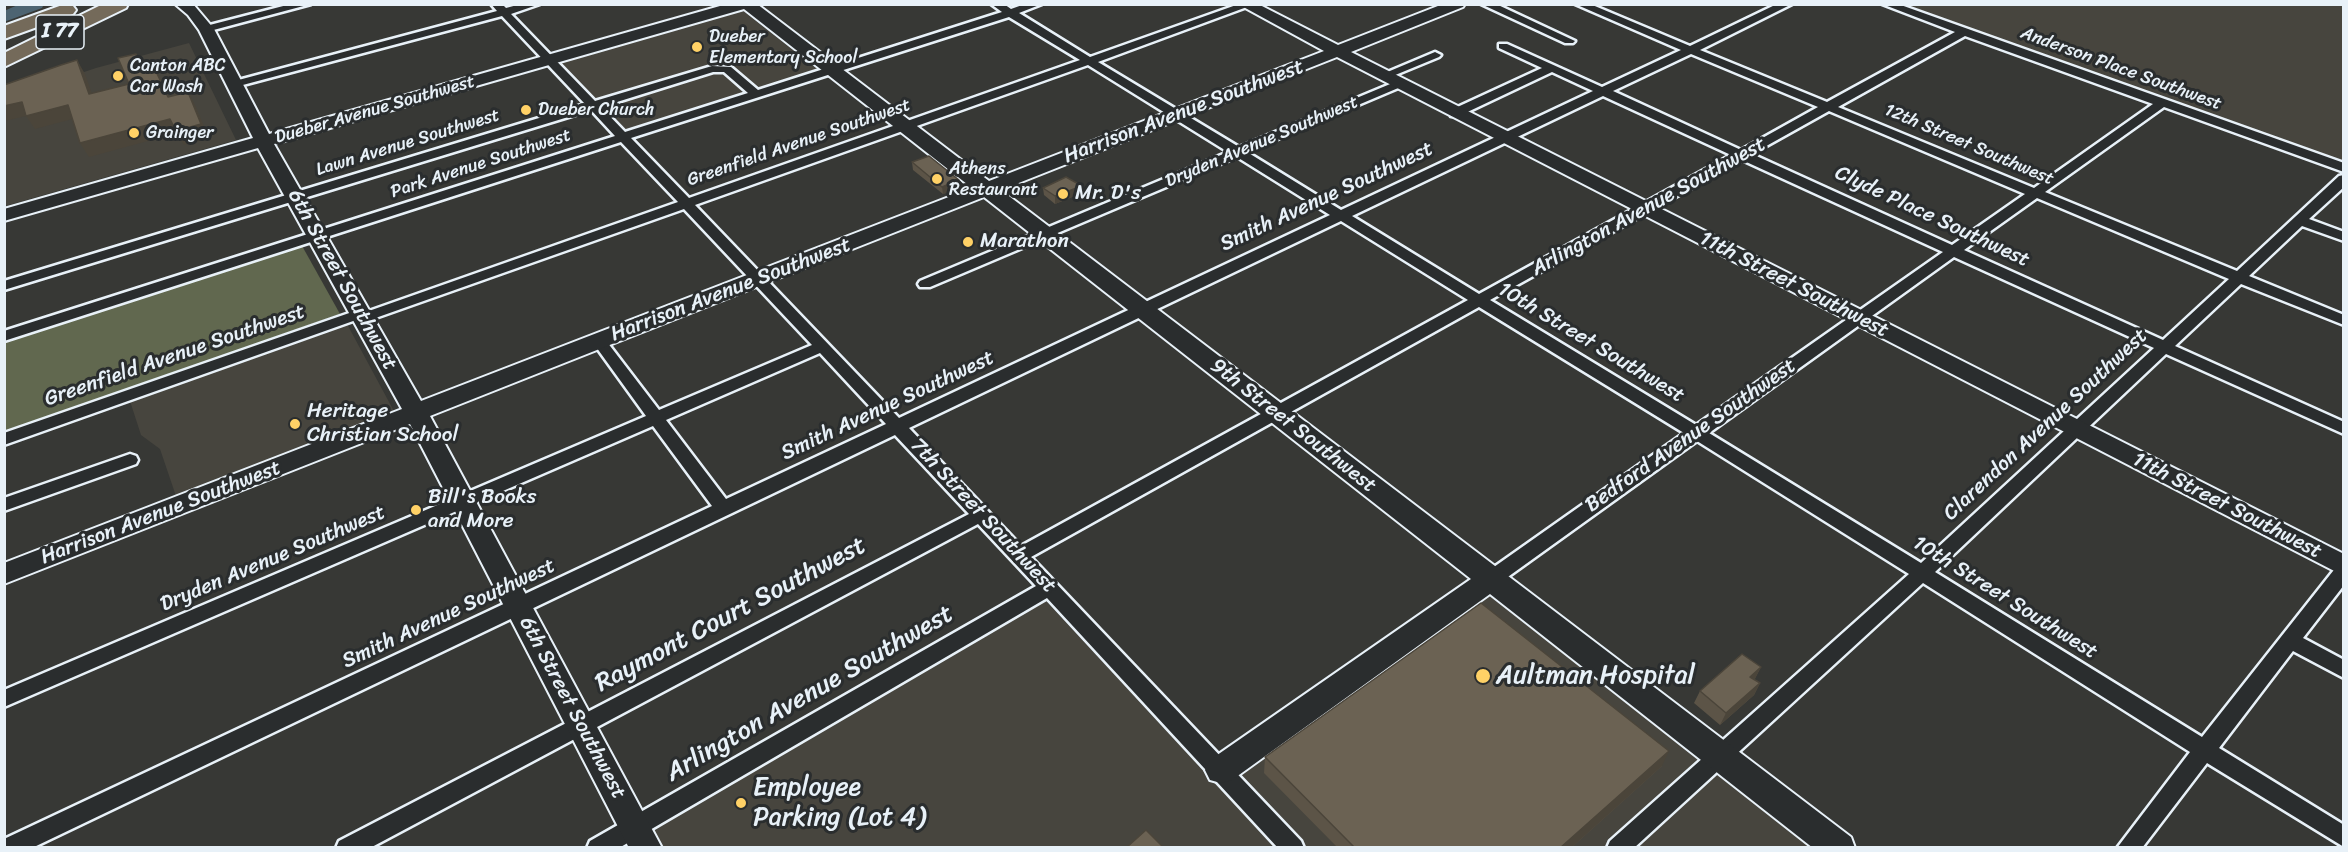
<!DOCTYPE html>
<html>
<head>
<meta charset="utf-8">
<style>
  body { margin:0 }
  #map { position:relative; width:2348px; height:852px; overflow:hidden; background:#373835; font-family:Sriracha,sans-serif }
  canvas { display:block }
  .frame { position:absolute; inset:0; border:6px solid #e8f1f8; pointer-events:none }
</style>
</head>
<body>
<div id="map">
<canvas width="2348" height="852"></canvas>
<div class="frame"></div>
</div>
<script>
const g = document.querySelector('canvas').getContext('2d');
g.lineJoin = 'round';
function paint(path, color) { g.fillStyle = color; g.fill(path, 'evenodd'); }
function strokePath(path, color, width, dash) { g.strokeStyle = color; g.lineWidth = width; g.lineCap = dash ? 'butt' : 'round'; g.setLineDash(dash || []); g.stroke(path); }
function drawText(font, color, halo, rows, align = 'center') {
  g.font = font + ' Sriracha,sans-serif'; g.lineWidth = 6; g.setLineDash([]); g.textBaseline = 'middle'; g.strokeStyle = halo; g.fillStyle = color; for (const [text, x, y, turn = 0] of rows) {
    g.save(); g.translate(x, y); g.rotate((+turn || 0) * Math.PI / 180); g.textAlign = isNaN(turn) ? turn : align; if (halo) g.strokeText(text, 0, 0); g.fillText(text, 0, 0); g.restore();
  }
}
paint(new Path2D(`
  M1893,5H2343V165Z
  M742,10L819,71L628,132L560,62Z
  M189,43L236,140L5,206L4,99L96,68Z
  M347,324L396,415L177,499L160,449L141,435L130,401Z
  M1488,594L1812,847L622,848L1046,601L1219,787Z`), '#47453e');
paint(new Path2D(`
  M301,244L340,314L5,433L4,340Z`), '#61684f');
paint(new Path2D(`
  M20,4H44L42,8L4,22V11Z`), '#4d6472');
const street = new Path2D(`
  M291,4H311L206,32L201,29L202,27Z
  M491,4H502L506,8L521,4H540L511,14L595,101L712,66L731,67L758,90L1002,12L991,4H1004L1011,9L1025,4H1042L1019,13L1090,57L1239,4H1255L1098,62L1239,147L1395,82H1403V86L1247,152L1341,210L1593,91L1552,72L1459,116H1451V110L1542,68L1499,48V44H1507L1602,87L1681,50L1575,4H1590L1690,46L1777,4H1792L1700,50L1827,102L1955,32L1882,4H1898L2344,163V172L2164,107L2045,192L2237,271L2339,176L2344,175V187L2309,219L2344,232V241L2302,226L2249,276L2344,315V325L2241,284L2175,346L2344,422V434L2166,354L1935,572L2202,737L2337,566L2344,564V585L2303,638L2344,660V678L2293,651L2219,748L2344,825V847L2207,763L2142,848H2117L2190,752L1923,583L1634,848H1607L1610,841L1909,574L1697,441L1498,584L1491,586L1484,584L1482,579L1484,574L1684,433L1479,307L1031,557L1301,841L1304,848H1278L1047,598L619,848H587L590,841L1036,586L978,524L370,848H336L339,841L969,514L895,435L32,848H4V839L712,506L653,426L4,707V690L646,416L594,344L591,341L594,338H604L659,410L812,345L684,209L367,321L356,320L4,445V433L355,311L366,312L678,202L621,142L4,341V331L615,136L591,110L4,290V281L585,104L502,16L239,86H231L229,84L231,82L497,11ZM1009,17L1080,60L689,198L631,138ZM1965,36L2153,104L2034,188L1838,107ZM1691,54L1818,107L1741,150L1613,91ZM1088,65L1228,152L920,281L918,284L920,287H930L1237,157L1330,215L899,418L695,205ZM713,72H724L748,93L625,132L601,107ZM1603,96L1731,155L1479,294L1352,216ZM1829,111L2025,194L1952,245L1752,154ZM1742,160L1943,252L1696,425L1490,300ZM2037,198L2229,279L2163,340L1964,250ZM1341,221L1468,300L1021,546L909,428ZM1954,257L2154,348L1921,563L1709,433ZM820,353L886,424L726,499L666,420Z
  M1481,4H1496L1575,41L1573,43H1565Z
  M1435,52L1441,55L1439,57L1388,78H1380L1378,76Z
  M130,454L136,456L138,460L136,464L4,511V498Z`);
const secondary = new Path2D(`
  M175,4H193L214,29L269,134L727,4H757L989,181L1324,51L1238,4H1258L1338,45L1443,4H1465L1463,7L1351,52L2344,554V576L1337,57L1001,190L1851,837L1855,848H1813L1490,594L1232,780L1221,783L1210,780L1205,770L1210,760L1471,579L984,197L430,416L662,848H629L410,424L4,584V563L402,409L258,148L4,221V209L253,138L199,30L188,15ZM744,9L972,188L421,401L274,144Z`);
const highway = new Path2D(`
  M65,4L73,6L76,10L73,14L4,39V26Z
  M103,4H128L126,8L4,67V53Z`);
strokePath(street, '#e8f1f8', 5);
strokePath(secondary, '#e8f1f8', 4);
strokePath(highway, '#e8f1f8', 4);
paint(street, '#2a2d2e');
paint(secondary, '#2a2d2e');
paint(highway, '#746a5a');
paint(new Path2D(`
  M912,162L959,180L960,188L943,194L913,170Z
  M1082,186V193L1055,204L1044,195L1043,188Z
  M1761,667L1754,680L1760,683L1754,695L1720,725L1694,703L1700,691Z
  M1265,757L1662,766L1571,848H1338L1264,773Z`), '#5c5447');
paint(new Path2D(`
  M77,60L85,74L97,108L89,94Z
  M188,92L195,105L209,138L184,145L177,133L89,157L80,143L170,119Z
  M22,102L68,105L76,118L35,129L26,116L4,121V106Z
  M959,180L960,188L943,194L942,187Z
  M1082,186V193L1055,204V196Z
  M1761,667L1755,679L1744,689L1750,677Z
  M1760,683L1754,695L1720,725L1726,713Z
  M1669,751L1662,766L1571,848H1560Z`), '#4b453a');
const building = new Path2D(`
  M136,54L142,68L153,65L168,97L188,92L201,124L176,131L170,119L80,143L68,105L26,116L22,102L4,106V85L61,65L77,60L89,94L129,84L118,58Z
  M929,156L959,180L942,187L912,162Z
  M1066,177L1082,186L1055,196L1043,188Z
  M1481,603L1669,751L1560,848H1355L1265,757Z
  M1742,654L1761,667L1750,677L1760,683L1726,713L1700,691Z
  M1146,830L1164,848H1126Z`);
paint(building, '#6b6253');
strokePath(building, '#4b453a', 1.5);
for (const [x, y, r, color] of [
  [697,47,6,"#ffd166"],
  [118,76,6,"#ffd166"],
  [526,110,6,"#ffd166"],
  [134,133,6,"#ffd166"],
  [937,179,6,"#ffd166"],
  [1063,194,6,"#ffd166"],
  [968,242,6,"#ffd166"],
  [295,424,6,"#ffd166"],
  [416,510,6,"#ffd166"],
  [1483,676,8,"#ffd166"],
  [741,803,6,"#ffd166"]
]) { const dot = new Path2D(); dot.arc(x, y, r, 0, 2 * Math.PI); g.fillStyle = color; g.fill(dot); strokePath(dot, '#2a2d2e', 2); }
drawText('18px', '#e8f1f8', '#2a2d2e', [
  ["Dueber",709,37],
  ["Elementary School",709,58],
  ["Canton ABC",130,66],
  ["Car Wash",130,87],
  ["Dueber Church",538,110],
  ["Grainger",146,133],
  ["Athens",949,169],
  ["Restaurant",949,190]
], 'left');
drawText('18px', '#e8f1f8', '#2a2d2e', [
  ["Anderson Place Southwest",2121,69,20],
  ["Dueber Avenue Southwest",375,110,-16],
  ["Dryden Avenue Southwest",1262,142,-23],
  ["Lawn Avenue Southwest",408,143,-17],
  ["Greenfield Avenue Southwest",799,143,-19],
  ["12th Street Southwest",1969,145,23],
  ["Park Avenue Southwest",481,164,-18]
]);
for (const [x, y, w] of [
  [60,32,48]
]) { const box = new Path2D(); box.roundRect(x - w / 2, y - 17, w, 34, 4.5); g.fillStyle = '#2a2d2e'; g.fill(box); strokePath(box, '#e8f1f8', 1.5); }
drawText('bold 20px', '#e8f1f8', null, [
  ["I 77",60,32]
]);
drawText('21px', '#e8f1f8', '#2a2d2e', [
  ["Harrison Avenue Southwest",1184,112,-21],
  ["Smith Avenue Southwest",1327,197,-25],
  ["Arlington Avenue Southwest",1649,207,-29],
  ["Clyde Place Southwest",1932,217,25],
  ["6th Street Southwest",342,280,61],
  ["11th Street Southwest",1794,285,27],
  ["Harrison Avenue Southwest",731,290,-21],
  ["10th Street Southwest",1591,343,31],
  ["Greenfield Avenue Southwest",175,356,-19],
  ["Smith Avenue Southwest",888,406,-25],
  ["Clarendon Avenue Southwest",2046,425,-43],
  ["9th Street Southwest",1293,426,38],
  ["Bedford Avenue Southwest",1691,436,-35],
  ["11th Street Southwest",2227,506,27],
  ["Harrison Avenue Southwest",161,513,-21],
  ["7th Street Southwest",983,516,47],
  ["Dryden Avenue Southwest",273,559,-23],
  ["10th Street Southwest",2005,598,32],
  ["Smith Avenue Southwest",449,614,-25],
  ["6th Street Southwest",572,708,62]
]);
drawText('21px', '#e8f1f8', '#2a2d2e', [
  ["Mr. D's",1075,194],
  ["Marathon",980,242],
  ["Heritage",307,412],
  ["Christian School",307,436],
  ["Bill's Books",428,498],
  ["and More",428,522]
], 'left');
drawText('26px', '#e8f1f8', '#2a2d2e', [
  ["Raymont Court Southwest",731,615,-28],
  ["Arlington Avenue Southwest",810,694,-30]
]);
drawText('26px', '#e8f1f8', '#2a2d2e', [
  ["Aultman Hospital",1496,676],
  ["Employee",753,788],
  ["Parking (Lot 4)",753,818]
], 'left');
</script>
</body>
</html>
